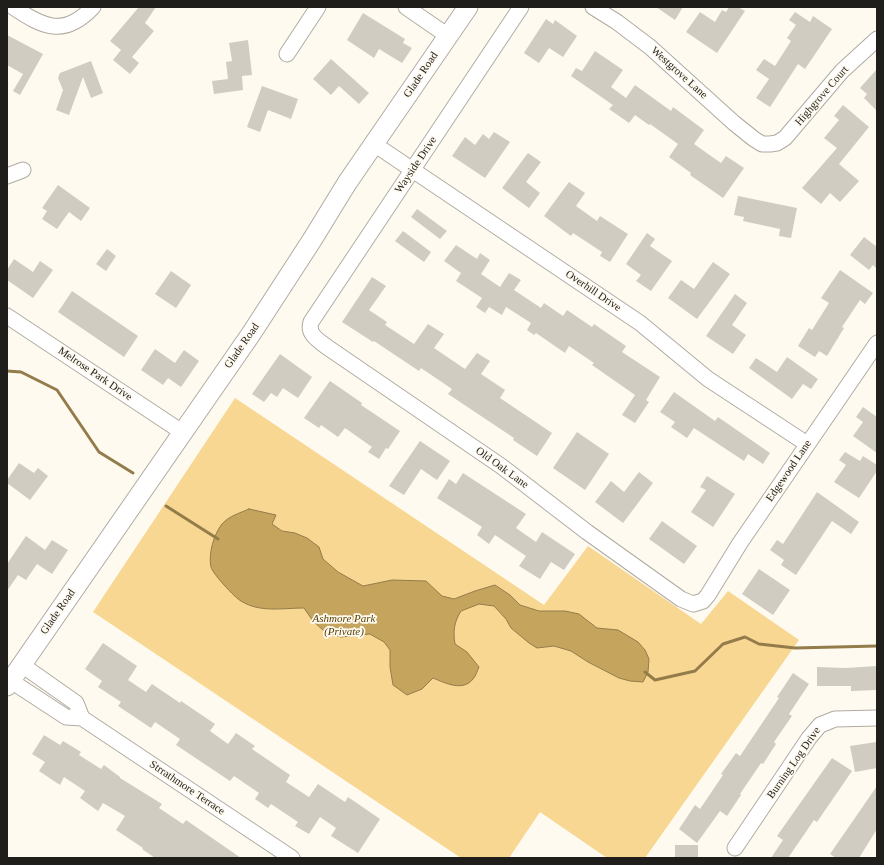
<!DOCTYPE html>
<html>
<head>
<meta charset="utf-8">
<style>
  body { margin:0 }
  #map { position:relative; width:884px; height:865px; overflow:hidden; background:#fefaf0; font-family:Georgia,serif }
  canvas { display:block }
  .frame { position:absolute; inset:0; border:8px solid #201e1b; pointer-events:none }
</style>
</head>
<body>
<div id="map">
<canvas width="884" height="865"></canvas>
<div class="frame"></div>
</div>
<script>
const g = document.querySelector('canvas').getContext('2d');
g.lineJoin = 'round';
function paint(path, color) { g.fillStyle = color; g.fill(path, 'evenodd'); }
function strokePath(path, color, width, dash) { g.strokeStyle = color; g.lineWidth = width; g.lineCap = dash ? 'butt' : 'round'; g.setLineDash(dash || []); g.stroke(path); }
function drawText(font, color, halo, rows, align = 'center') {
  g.font = font + ' Georgia,serif'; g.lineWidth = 3.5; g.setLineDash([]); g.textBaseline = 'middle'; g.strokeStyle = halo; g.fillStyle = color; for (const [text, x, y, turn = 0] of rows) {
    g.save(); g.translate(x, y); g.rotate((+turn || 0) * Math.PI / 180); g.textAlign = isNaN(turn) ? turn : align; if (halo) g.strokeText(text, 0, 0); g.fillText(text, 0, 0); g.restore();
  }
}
paint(new Path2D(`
  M235,398L544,605L588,546L701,624L728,591L799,640L645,858H607L540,812L509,858H461L93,612Z`), '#f8d792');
const water = new Path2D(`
  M249,509L276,515L272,524L282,531L295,533L307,538L319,547L323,559L338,572L363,586L392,580L426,581L442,596L454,599L475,591L495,585L510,595L520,605L539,611H565L579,614L597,628L618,630L638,642L645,650L649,659L648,672L643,682L630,681L619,678L588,662L571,651L554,646L537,648L529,643L511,628L506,619L494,606L479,604L461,611C454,622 453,631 455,644L467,652L479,667C477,671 476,676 473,679C463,692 445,683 433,678L422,689L407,695L393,685L390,667V650L384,642L370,634L341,637L324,631L313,621L304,608C283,608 260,613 241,601C235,598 212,573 211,567C208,554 214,534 222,524C229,516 240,513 249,509Z`);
paint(water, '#c5a45e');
strokePath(water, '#947c4a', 1);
strokePath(new Path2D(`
  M7,371L21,372L57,390L99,452L133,473
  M166,506L218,539
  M645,672L655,680L695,671L723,644L745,637L759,644L795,648L877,646`), '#947c4a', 3);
paint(new Path2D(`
  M139,7H156L145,23L154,31L132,57L139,63L130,74L113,60L121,50L110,41Z
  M656,7H683L675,20Z
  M729,7H738L745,11L717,53L686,32L700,12L715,22L722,10L726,12Z
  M795,12L810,22L813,16L832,29L805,69L798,64L770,107L756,98L769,79L756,70L764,59L775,66L791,41L787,38L796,25L789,20Z
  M363,13L405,39L403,43L412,48L402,63L379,49L374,58L347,40Z
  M546,19L553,24L555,20L577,36L563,57L549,48L539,63L524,53Z
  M7,35L43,54L20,95L13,91L23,74L7,65Z
  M248,40L252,75L242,76L243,90L214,94L212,81L228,79L226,62L232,61L229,43Z
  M595,51L623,70L611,87L626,98L635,85L671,111L673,107L704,130L694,144L721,163L726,156L744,168L723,198L690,175L691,173L669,157L678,144L650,124L649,125L635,115L629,123L609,109L613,105L571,76L576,68L582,71Z
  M331,59L369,93L359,104L339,86L331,95L313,79Z
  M91,61L103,93L91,98L83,77L69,115L56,110L63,90L58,78L60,73Z
  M877,69V111L864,98L867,94L860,88Z
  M262,86L298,99L291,119L268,110L260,132L247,127Z
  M843,105L869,127L839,164L859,181L840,202L830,193L821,204L802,188L837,148L824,138L839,120L834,116Z
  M494,132L510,142L485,178L452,156L465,137L475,145L483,134L489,139Z
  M528,153L541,162L526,182L540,193L529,208L502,188Z
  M569,182L585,193L576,206L597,221L600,216L628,234L610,262L600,256L602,252L573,233L571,236L544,216Z
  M58,185L90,208L81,221L69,212L57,229L42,219L47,211L42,208Z
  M738,196L797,208L791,238L779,236L780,229L743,221L744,217L734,215Z
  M417,209L447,231L440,239L411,217Z
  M403,231L431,252L424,262L395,241Z
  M647,233L655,239L650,246L672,261L651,291L636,281L641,275L626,264Z
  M864,237L877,247V269L873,265L869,270L850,255Z
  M456,245L477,259L480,253L490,260L481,274L500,287L509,273L521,280L514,290L541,308L544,303L563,316L567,310L592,327L594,324L626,346L622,352L660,377L646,400L649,402L635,423L622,415L635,395L592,365L594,363L569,346L565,353L536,333L534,335L527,330L531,323L506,307L502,315L489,307L485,313L476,307L482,298L456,281L461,273L444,261Z
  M107,249L116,256L106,271L96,264Z
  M14,259L33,272L40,261L53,270L33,298L7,280V270Z
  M713,262L730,274L697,319L668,298L681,280L694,289Z
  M840,270L873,293L865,304L860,300L842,327L844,328L827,356L819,351L815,357L798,346L809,328L812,330L829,303L821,298Z
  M171,271L191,285L176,308L155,294Z
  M372,277L386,286L369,310L387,322L385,325L414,344L428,324L444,334L434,348L465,369L477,353L490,361L481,374L505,390L500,398L552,433L537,456L513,440L514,438L448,394L452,389L421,368L419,371L374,341L373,342L342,322Z
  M72,291L138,336L124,357L58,312Z
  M735,294L747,303L732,325L746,335L733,354L706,336Z
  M155,349L175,363L184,350L199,361L181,387L168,378L163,385L141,370Z
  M280,354L312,377L298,398L283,388L277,397L271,393L264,402L252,394Z
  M787,357L818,379L811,389L803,384L792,399L749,368L756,358L777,372Z
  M330,381L362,403L361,405L400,431L388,449L386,448L379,459L368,452L372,447L345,428L338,437L321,425L319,428L304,418Z
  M674,392L715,421L718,417L770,453L763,464L748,454L744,461L694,428L687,438L671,427L675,422L660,412Z
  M863,407L877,417V453L853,436L863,422L856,417Z
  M577,432L609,454L585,490L553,468Z
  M420,441L450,461L437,480L421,469L404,495L389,486Z
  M845,452L860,461L863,456L877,465V471L859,498L834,482L846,465L839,460Z
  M19,463L34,473L38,468L48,476L30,500L7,483V480Z
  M639,472L653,483L623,523L595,502L611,481L624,492Z
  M463,473L526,514L516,528L536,542L542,532L575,554L564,570L551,562L540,579L519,566L526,556L495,535L489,544L477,535L482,527L437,498L449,479L456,484Z
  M707,476L735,494L713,527L691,512L706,490L700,487Z
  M817,492L859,522L851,534L832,521L796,575L781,565L784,560L770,550L777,540L783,544Z
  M662,521L697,546L684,564L649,539Z
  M26,536L45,550L52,540L68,550L52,574L37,564L26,580L18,575L7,591V564Z
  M759,569L790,590L773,615L742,594Z
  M103,643L137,666L128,680L146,692L152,684L180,703L181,701L215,724L210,731L228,744L236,733L255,746L252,749L290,775L286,782L309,797L318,784L345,802L348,797L380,819L358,853L331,836L336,828L320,817L309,834L295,826L298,822L271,804L268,808L255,799L259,793L234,776L230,781L176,745L180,739L155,722L151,728L118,706L121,702L98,687L102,681L85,669Z
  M877,666V690L851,691V686H817V667L846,668Z
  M793,673L809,684L789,714L792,716L774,742L776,744L763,764L761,763L740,794L741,795L727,816L720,811L697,843L679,829L695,805L700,809L723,775L721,774L736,753L740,756L779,698L777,697Z
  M44,735L60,745L63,741L81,752L79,755L101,769L104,765L120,777V778L162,804L159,808L183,824L186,820L241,858H155L142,849L143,848L116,830L125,816L103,803L98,811L80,798L85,791L64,777L60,785L39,771L45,762L32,754Z
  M876,742L877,768L855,772L850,746Z
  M832,758L852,771L817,822L814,820L788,858H771L783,840L777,836Z
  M877,786V829L859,858H836L830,854Z
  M675,845H698V858H675Z`), '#d0ccc2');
const minor = new Path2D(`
  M13,7C43,27 64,38 93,7
  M406,7L448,36
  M521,7L311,322C307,334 318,340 327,347L501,466L587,532L681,599L693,604L703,601L708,595L740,543L877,343
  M593,7L617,22L650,47L734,123L754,139L762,144H770L777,143L785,138L842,71L877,39
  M287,54L318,7
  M374,144L640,323L708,379L807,444
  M7,176L23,170
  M7,316L182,432
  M22,665L76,703L82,718
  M11,681L66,717L82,718L292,858
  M735,848L809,738L820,725L835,719L877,718`);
const major = new Path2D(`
  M7,686L251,334L312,240L347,183L468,7`);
strokePath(minor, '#b0aba2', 17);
strokePath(major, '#b0aba2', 21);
strokePath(minor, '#fff', 15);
strokePath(major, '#fff', 19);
drawText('11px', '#201e1b', '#fefaf0', [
  ["Westgrove Lane",679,73,42],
  ["Glade Road",421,75,-56],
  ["Highgrove Court",822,96,-49],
  ["Wayside Drive",416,165,-56],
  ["Overhill Drive",593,291,34],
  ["Glade Road",242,346,-55],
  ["Melrose Park Drive",95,374,34],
  ["Old Oak Lane",502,468,36],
  ["Edgewood Lane",789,471,-56],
  ["Glade Road",58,612,-55],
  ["Burning Log Drive",794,763,-55],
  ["Strrathmore Terrace",187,788,34]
]);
drawText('italic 11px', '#584106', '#fefaf0', [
  ["Ashmore Park",344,619],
  ["(Private)",344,632]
]);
</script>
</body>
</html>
